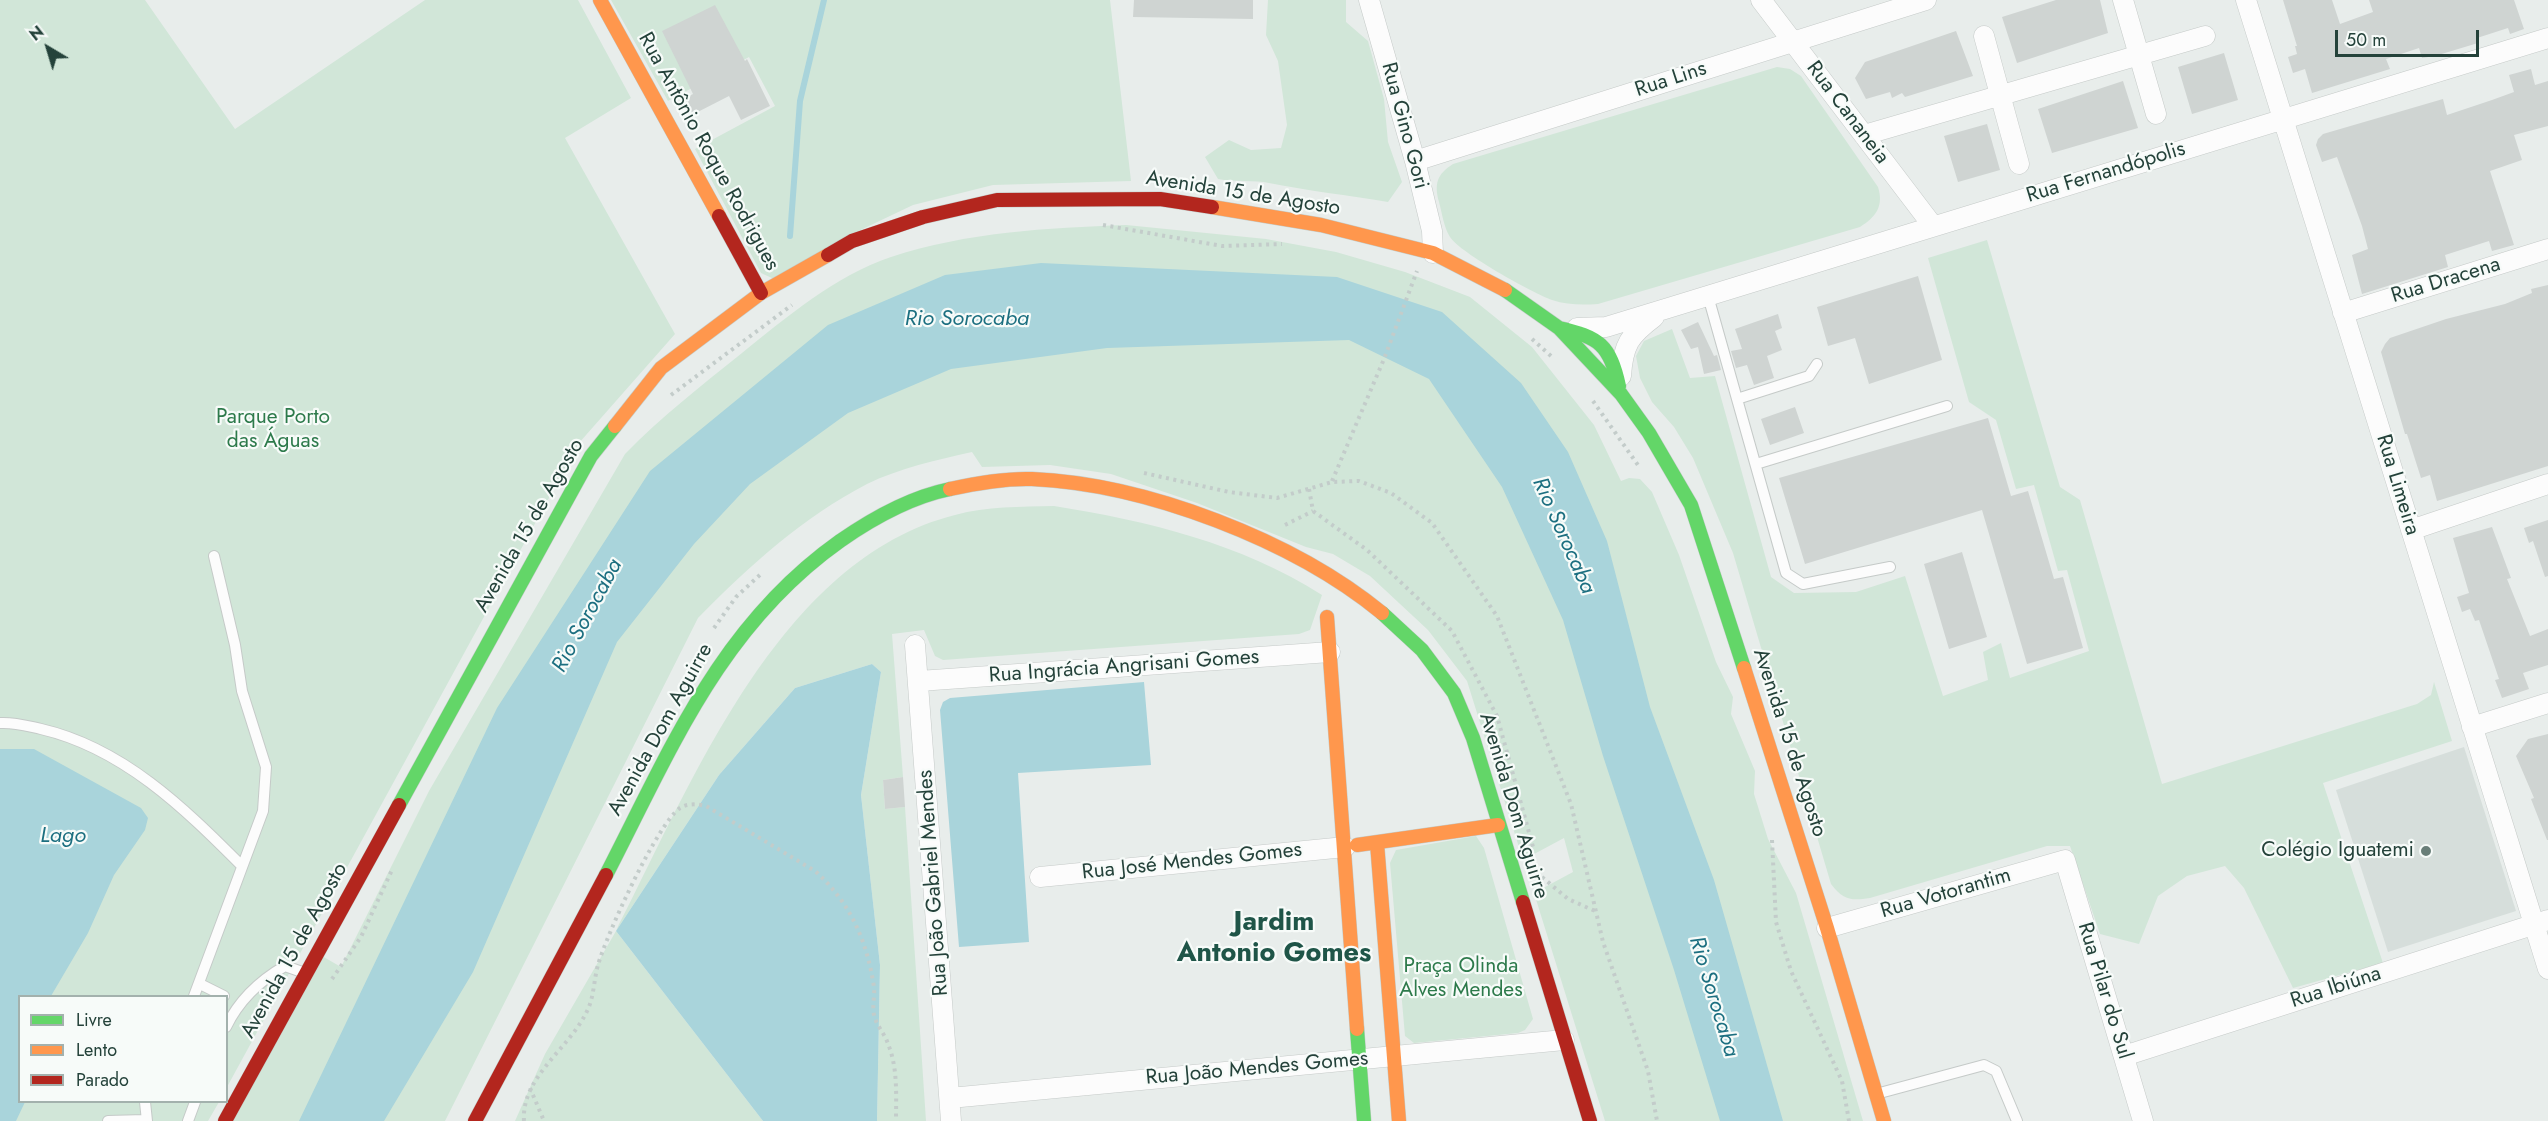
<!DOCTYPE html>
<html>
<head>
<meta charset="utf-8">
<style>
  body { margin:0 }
  #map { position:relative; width:2548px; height:1121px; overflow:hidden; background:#e8edeb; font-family:Jost,sans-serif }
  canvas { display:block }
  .legend { position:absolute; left:18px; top:995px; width:210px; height:108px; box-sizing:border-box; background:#f7fbf9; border:2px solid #a3b1ad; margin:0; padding:8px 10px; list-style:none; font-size:18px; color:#24423a }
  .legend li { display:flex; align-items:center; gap:12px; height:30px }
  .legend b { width:30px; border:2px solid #a3b1ad }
  .north { position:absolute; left:18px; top:18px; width:60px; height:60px; -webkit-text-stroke:4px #f7fbf9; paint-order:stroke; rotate:322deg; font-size:16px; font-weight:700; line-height:24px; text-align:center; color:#24423a }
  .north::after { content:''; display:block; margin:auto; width:21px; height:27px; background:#24423a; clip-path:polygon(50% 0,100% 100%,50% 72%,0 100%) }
  .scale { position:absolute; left:2335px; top:30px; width:144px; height:27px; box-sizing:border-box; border:3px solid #24423a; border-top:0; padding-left:8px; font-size:18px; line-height:21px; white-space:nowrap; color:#24423a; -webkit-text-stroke:4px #f7fbf9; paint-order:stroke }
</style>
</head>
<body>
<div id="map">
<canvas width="2548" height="1121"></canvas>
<ul class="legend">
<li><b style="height:8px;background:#63d668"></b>Livre</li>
<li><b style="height:8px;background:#ff974d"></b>Lento</li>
<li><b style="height:8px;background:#b3261e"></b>Parado</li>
</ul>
<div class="north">N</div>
<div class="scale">50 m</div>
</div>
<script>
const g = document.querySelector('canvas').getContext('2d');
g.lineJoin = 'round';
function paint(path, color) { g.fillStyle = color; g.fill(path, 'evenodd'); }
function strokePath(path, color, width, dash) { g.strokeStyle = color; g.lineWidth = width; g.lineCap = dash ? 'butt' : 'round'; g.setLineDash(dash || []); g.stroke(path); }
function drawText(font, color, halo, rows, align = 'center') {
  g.font = font + ' Jost,sans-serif'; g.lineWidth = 4.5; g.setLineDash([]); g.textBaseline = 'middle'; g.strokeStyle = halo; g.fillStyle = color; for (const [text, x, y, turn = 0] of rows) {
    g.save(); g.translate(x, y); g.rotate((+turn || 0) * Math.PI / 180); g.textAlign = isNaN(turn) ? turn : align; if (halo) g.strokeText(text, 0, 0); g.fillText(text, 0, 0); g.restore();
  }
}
paint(new Path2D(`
  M2464,747L2516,911L2388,952L2336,790Z`), '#d6dedb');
paint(new Path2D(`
  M0,0H145L235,129L425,0H578L631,98L565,138L675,334L579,443L227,1087L226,996H20V1102H219L208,1121H0Z
  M611,0H1110L1131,181L993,185L913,205L850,235L774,279L761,273L695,149L775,106L749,57L668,101Z
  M1268,0H1346V22L1368,41L1384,99L1388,142L1402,182L1388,202C1348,195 1308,191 1269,183C1255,180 1234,182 1218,179L1205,157L1229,140L1251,150L1281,148L1287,125L1278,61L1266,35Z
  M1777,67L1790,69L1801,76L1878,187C1884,206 1876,217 1860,227L1598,304C1582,305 1567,305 1552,300C1533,293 1460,253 1450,237C1444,228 1442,213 1439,202C1434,184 1437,174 1453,164Z
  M1126,225L1266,239L1336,252L1405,272L1470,297L1532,347L1594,425L1621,481L1629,478L1640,479L1652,492L1679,555L1716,662L1733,697L1731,714L1755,771L1754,794L1768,839L1796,893L1863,1121H1605L1534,893L1573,872L1564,838L1523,860L1467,681L1428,630L1370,576L1333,554L1306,547L1197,503L1111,474L1050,465L982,467L972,452C936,460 900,468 867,484C803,517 748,567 698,618L445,1121H233L322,956L341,967L429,791L625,454C662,416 701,386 742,353C788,316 835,276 891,257C967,232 1047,228 1126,225Z
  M1987,240L2060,487L2080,500L2162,784L2417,704L2431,695L2434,682L2452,741L2323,783L2383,963L2293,988L2244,888L2225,866L2187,876L2158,896L2139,944L2100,934L2070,846H2047L1870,898C1851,901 1843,900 1831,884L1733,553L1693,458L1674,427L1652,402L1640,378L1636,356L1644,341L1672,329L1690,378L1715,376L1771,577L1794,593L1856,592L1905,576L1943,696L1988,680L1983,652L2001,643L2010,678L2089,651L2067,570L2058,571L2034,485L2016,489L1996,420L1969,402L1928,258Z
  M1054,506C1148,521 1240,543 1322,595L1310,630L1299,634L943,660L935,656L924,630L892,634L903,777L883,780L885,809L905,807L926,1121H877L880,965L861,795L881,672L872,664L795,688L719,775L616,931C691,785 779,559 955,515C987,506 1020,507 1054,506Z
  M1476,836L1484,848L1533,1019L1525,1030L1518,1033L1414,1043L1405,1036L1390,863L1396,850Z
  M616,931L763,1121H515L545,1054Z`), '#d1e6d8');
paint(new Path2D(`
  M1041,263L1337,277L1442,312L1521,383L1568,452L1607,541L1650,707L1714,880L1783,1121H1720L1674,970L1603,756L1563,620L1502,487L1429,379L1349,340L1107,348L951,369L848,413L750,484L694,544L617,642L473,972L384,1121H299L497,708L650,471L828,325L945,275Z
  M872,664L881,672L861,795L880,965L877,1121H763L616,931L719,775L795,688Z
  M1144,682L1151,765L1018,773L1029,942L959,947L940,710L943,702L950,698Z
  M0,749H34L141,808L148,818L145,830L114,875L88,933L51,996H20V1102H25L16,1121H0Z`), '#a9d4db');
strokePath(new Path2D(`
  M790,236L800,101L824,0`), '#a9d4db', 6);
paint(new Path2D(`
  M1134,0H1253V19L1133,17Z
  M2056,0H2100L2108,33L2017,63L2002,17Z
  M2283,0H2332L2340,24L2373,12L2369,0H2514L2524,29L2510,34L2508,28L2477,38L2478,43L2435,56L2422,58L2419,48L2386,59L2390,69L2312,93L2305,69L2293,73L2288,57L2297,54L2295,46H2297Z
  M715,5L745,61L747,59L770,106L741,120L729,96L684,119L675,103L693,94L662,31Z
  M1956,31L1973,76L1905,97L1902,93L1892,98L1890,92L1866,99L1855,78L1865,62Z
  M2224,53L2238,100L2192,114L2178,67Z
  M2531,69L2535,85L2548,81V126L2514,135L2522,160L2490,171L2514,245L2492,251L2489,241L2445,255L2448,267L2362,294L2352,255L2368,249L2362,226L2337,157L2322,162L2316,145L2318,139L2323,134L2443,99L2447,115L2492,100L2514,92L2509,75Z
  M2123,81L2138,128L2052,153L2038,109Z
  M1987,124L2000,170L1958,182L1944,136Z
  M1918,276L1942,360L1869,384L1855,338L1828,346L1817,307Z
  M2548,285V466L2437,501L2430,475L2421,478L2407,434H2405L2381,352L2385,344L2390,338L2446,319L2505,304L2532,293L2531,289Z
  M1778,314L1782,328L1775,331L1782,350L1767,356L1774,378L1754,385L1747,365L1736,368L1731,351L1742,349L1735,329Z
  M1698,322L1714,356L1717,355L1721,370L1704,374L1698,347L1691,349L1681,330Z
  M1795,407L1804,433L1770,445L1761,419Z
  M1988,418L2011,496L2028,491L2054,579L2063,577L2083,648L2027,664L1982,510L1805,564L1779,478Z
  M2548,520V576L2545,577L2533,541L2529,543L2524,528Z
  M2492,527L2511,578L2507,579L2530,636L2548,629V665L2523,673L2529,689L2502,698L2495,680L2499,679L2479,620L2475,621L2470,609L2462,612L2457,597L2469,593L2453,538Z
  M1962,552L1987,637L1949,649L1924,564Z
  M2548,734V840H2547L2531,799L2534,798L2516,756L2528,739Z
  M903,777L905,807L885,809L883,780Z`), '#cfd4d2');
const lane = new Path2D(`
  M1708,296L1786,573L1803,584L1890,567
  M1737,399L1809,376L1817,364
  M1756,464L1947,406
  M0,723C14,722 27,726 41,729C123,748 184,808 241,865
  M200,984L224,996
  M194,996L263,811L266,767L242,691L235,645L214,556
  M226,1027C239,1000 259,981 285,966L305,973
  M1876,1094L1984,1065L1996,1071L2017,1121
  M145,1102L147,1121
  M108,1121L145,1120
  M188,1121L195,1102`);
const street = new Path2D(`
  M1369,0L1415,161L1432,231L1433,253
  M1761,0L1933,226
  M2123,0L2156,114
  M2246,0L2548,969
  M1984,36L2019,164
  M1864,135L2205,36
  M1415,161L1926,0
  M2343,313L2548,249
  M1577,328L1606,327L1665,309L2548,38
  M1621,376C1623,344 1630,335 1654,317
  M2411,530L2548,484
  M915,645L951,1121
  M919,681L1330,652
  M2472,727L2548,703
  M1040,877L1345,847
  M1827,928L2065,860L2143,1121
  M2124,1056L2548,920
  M950,1098L1564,1040`);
const fast = new Path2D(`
  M1505,290L1559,328L1621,394L1649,433L1691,505L1744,668
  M1559,328C1599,337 1610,345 1619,386
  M1382,613L1422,650L1454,693L1473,738L1523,902
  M399,805L591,456L615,426
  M606,875C671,749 720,626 840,541C873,518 911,497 950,489
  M1357,1029L1364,1121`);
const slow = new Path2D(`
  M600,0L719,216
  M1212,207L1321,225L1433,253L1505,290
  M615,426L661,368L761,293L828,255
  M950,489C977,483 1004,478 1032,479C1146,484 1293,540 1382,613
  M1327,617L1357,1029
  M1744,668L1827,928L1884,1121
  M1377,843L1399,1121
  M1357,845L1498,825`);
const jam = new Path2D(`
  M719,216L761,293
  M828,255L852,241L923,217L997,200L1160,199L1212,207
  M1523,902L1590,1121
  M225,1121L399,805
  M475,1121L606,875`);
strokePath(lane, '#c5cac8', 12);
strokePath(street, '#c5cac8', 21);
strokePath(fast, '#c3cbc8', 15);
strokePath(slow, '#c3cbc8', 15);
strokePath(jam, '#c3cbc8', 15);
strokePath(new Path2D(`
  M1103,225L1222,246L1282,244
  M1532,339L1551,356
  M671,395L792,305
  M1593,401L1640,468
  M1144,473L1229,492L1277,498L1332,482L1359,481L1391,493L1432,523L1497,616L1571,804L1603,942L1648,1071L1657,1121
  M1332,481L1384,359L1417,271
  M1309,489L1313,511L1367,550L1452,631L1497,716L1533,847
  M1285,525L1313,511
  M714,628L736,597L762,573
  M1772,840L1776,922L1791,971L1842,1081L1849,1121
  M1542,877L1568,899L1595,911
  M332,979L361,937L392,870
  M530,1088L544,1121
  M524,1121C521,1076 571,1048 588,1009C594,996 594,979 598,965C606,936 657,824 680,808C688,803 697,804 706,806L815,871C850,902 867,941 874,987C875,996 872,1006 874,1015C876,1025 885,1034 888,1044C898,1068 896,1095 896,1121`), '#c3ccca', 4, [3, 4.5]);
strokePath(lane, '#fcfcfc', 10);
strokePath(street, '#fcfcfc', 20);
strokePath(fast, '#63d668', 14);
strokePath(slow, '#ff974d', 14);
strokePath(jam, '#b3261e', 14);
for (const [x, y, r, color] of [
  [2426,851,6,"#697e78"]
]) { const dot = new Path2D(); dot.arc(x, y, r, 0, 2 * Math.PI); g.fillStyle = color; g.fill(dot); strokePath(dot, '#f7fbf9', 2); }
drawText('21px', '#24423a', '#f7fbf9', [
  ["Rua Lins",1671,80,-18],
  ["Rua Cananeia",1847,113,53],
  ["Rua Gino Gori",1404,126,75],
  ["Rua Antônio Roque Rodrigues",708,152,61],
  ["Rua Fernandópolis",2106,173,-17],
  ["Avenida 15 de Agosto",1243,194,9],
  ["Rua Dracena",2446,281,-17],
  ["Rua Limeira",2397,485,73],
  ["Avenida 15 de Agosto",530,526,-60],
  ["Rua Ingrácia Angrisani Gomes",1124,667,-4],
  ["Avenida Dom Aguirre",661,730,-61],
  ["Avenida 15 de Agosto",1789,743,72],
  ["Avenida Dom Aguirre",1513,806,73],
  ["Rua José Mendes Gomes",1192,862,-6],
  ["Rua João Gabriel Mendes",934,883,-94],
  ["Rua Votorantim",1946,894,-16],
  ["Avenida 15 de Agosto",295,951,-61],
  ["Rua Ibiúna",2336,988,-18],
  ["Rua Pilar do Sul",2104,991,73],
  ["Rua João Mendes Gomes",1257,1069,-5]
]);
drawText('21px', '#2d7a4b', '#f7fbf9', [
  ["Parque Porto",273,418],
  ["das Águas",273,442],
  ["Praça Olinda",1461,967],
  ["Alves Mendes",1461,991]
]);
drawText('21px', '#24423a', '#f7fbf9', [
  ["Colégio Iguatemi",2414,851]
], 'right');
drawText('italic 22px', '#1c6f80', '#f7fbf9', [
  ["Rio Sorocaba",967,320],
  ["Rio Sorocaba",1563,536,66],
  ["Rio Sorocaba",588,616,-62],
  ["Lago",63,837],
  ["Rio Sorocaba",1713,997,73]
]);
drawText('bold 27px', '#1f5548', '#f7fbf9', [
  ["Jardim",1274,923],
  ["Antonio Gomes",1274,954]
]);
</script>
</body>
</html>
